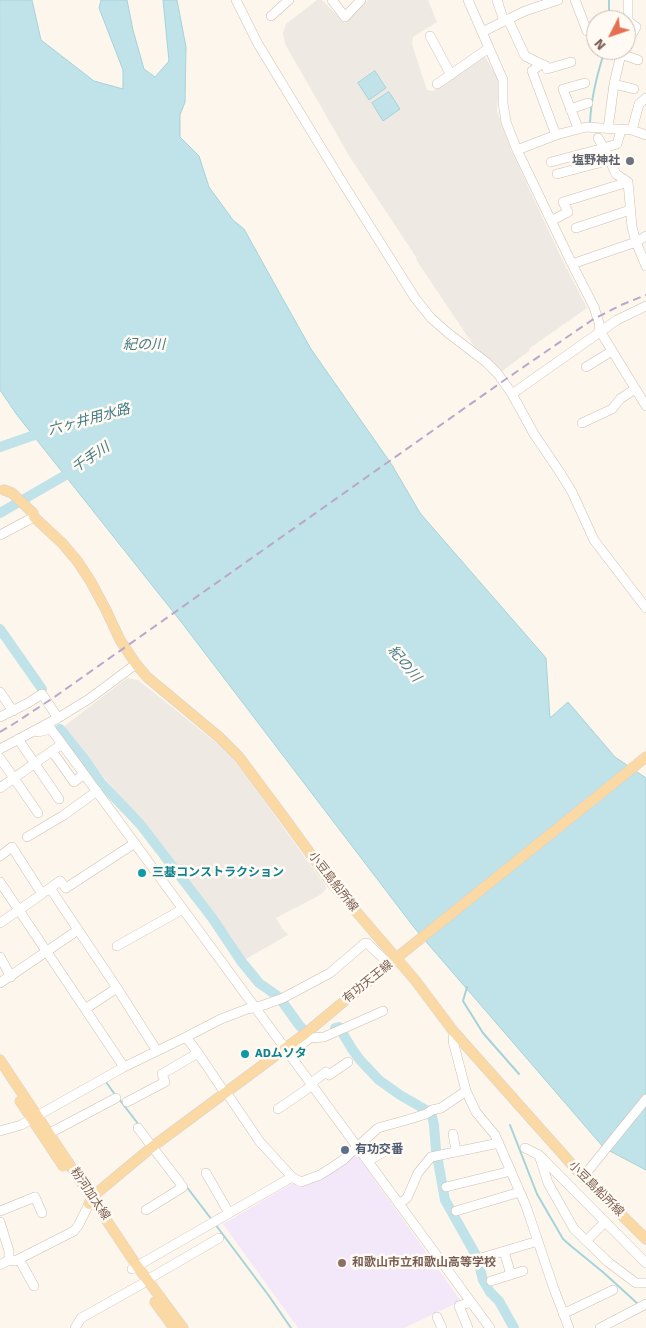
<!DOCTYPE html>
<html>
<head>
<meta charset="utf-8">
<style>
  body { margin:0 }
  #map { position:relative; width:646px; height:1328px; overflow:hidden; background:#fdf6ec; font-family:Signika,sans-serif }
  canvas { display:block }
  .north { position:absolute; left:586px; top:10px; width:50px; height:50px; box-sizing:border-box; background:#fffaf3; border:1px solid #cabbb1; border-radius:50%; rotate:229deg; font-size:14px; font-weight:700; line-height:20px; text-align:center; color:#7a5c4d }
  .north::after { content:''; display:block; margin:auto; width:18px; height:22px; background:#e76f51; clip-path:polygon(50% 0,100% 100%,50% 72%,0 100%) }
</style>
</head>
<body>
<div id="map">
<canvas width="646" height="1328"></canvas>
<div class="north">N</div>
</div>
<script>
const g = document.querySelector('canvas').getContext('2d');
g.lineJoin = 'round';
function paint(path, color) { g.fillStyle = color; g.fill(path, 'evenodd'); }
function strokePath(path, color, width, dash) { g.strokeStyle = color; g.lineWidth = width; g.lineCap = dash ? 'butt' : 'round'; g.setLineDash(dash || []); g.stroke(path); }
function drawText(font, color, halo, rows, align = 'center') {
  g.font = font + ' Signika,"Noto Sans JP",sans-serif'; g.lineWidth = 5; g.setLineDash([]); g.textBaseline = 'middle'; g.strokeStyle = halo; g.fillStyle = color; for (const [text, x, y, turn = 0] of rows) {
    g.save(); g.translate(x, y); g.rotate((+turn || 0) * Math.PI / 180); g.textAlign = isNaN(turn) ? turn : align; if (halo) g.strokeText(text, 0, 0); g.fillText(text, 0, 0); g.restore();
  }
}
paint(new Path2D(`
  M317,0H322L345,23L368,0H428L437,22L413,37L412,44L427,90L433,91L482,56L486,58L499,81L497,111L512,152L560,255L587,308L530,348L529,351L501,372L474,346L417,261L416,257L351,159L285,44L283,33L286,24Z
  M127,678L138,680L218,744L233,759L253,785L327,888L320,895L276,918L282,928L288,935L244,960L217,921L215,917L165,853L147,828L62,728Z`), '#efe9e4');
paint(new Path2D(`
  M356,1154L461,1301L404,1328H298L223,1224L293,1183L299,1187Z`), '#f3e8fa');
const water = new Path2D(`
  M0,0H32L41,40L94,81L123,89V70L99,8L101,0H127L133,30L144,69L155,77L169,61L163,0H177L186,47L185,102L180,115V137L199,156L209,187L233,220L244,229L284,301L311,349L392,465L420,513L546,658L550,718L568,702L615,757L646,778V1170L604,1148L416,930L182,623L17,415L0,390Z
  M375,71L386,88L369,100L358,83Z
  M389,92L400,109L383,121L372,103Z`);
paint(water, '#bfe3e8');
strokePath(water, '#a5d3da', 1);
strokePath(new Path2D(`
  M609,20V0
  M590,123C591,98 597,74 605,50
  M467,987L463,1001L483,1033L519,1074
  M106,1082L116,1096
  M119,1099L139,1125
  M510,1125L537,1194L563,1239L571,1246L604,1273L638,1304
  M186,1186L212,1220
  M215,1224L269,1296L291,1328`), '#a5d3da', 2);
strokePath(new Path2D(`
  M0,447L46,431
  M0,513L76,469
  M0,629L42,689
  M60,729L85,760L101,783L140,824L213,919L241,961L259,983L279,997L299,1025L304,1030
  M335,1028L339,1027L352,1049L360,1060L379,1080L400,1095L426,1110L432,1116L434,1125L436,1150L445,1200L477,1257L483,1280L490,1292L499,1301L514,1328`), '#bfe3e8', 10);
const minor = new Path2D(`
  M236,0L258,44L344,185L415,298L431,318L448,333L486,362L498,374L512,394L534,434L561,474L572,492L594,540L646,608
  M332,0L345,17L361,0
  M468,0L503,80V103L506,122L517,150L572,264L594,307L599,323L600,331L646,406
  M497,0L504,21
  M575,0L587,31L596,28
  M271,16L289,0
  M508,19L525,56L541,64
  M482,32L525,11L558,0
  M430,36L451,75
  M626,45L636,27L628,21V0
  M621,54L638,60
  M437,84L489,48
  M614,84L634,89
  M570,109L588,103
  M578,128L563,89L585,83
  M608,129L614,84L621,54L623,50
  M621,130L617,144L604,148L616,174L628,182L632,227L636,242L646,266
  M632,130L639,104L646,98
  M556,135L532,71L541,64L546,66L547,69L571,62
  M517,150L556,135L586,127L632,130L646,135
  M551,162L604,148L598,138
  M557,174L610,160
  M551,221L568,212L563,202L628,182
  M576,228L630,210
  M572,264L636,242L646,236
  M586,367L612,351
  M512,394L617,320L646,306
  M582,423L612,409L620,399L635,389
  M0,535L34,517
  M0,692L13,711
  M0,717L28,703L42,694L58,718
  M34,731L38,732L51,729L62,744L490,1328
  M18,739L59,799
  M0,749L58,718L89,699L136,664
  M52,751L74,782L84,774
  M0,758L38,813
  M0,788L62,744
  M27,837L64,815L97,791
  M0,856L12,847L42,894L0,923
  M0,882L124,1067
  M50,888L117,988L157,1051
  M46,891L60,881L66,888L135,843
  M117,946L183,909
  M0,957L11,977
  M0,983L78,930
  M85,1009L117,988
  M454,1032L453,1041L466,1091L476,1112L495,1135L526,1206L554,1289L569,1328
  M198,1053L225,1093
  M289,1054L310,1038L324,1037L383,1011
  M311,1083L326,1072L329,1075L348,1062
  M226,1092L260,1142L292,1177
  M127,1102L165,1082L162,1074L198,1053L186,1037
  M278,1109L313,1085
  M138,1128L183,1187L146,1210
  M0,1131L21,1125L124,1067L186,1037L221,1019L247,1009L261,1006L283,998L330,973L365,943H367L389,964
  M50,1133L116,1098
  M453,1134L456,1151
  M525,1148L539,1155L646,1263
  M539,1155L548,1183L574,1229L608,1262L636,1283H646
  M368,1161L396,1145
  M206,1173L229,1213
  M583,1177L646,1099
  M446,1187L511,1171
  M399,1204L407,1198L418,1173L431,1157L499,1143
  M0,1211L35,1197L42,1213
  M456,1211L520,1192
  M0,1222L9,1251V1260
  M586,1241L605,1222
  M504,1251L511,1275
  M481,1258L538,1241
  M19,1259L34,1286
  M0,1265L9,1260L15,1261L74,1231L78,1226L89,1204
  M132,1269L292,1177L301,1182L320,1175L331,1168L343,1160L378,1128L410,1119L426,1114L432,1110L441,1108L466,1091
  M147,1280L219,1238
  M491,1281L523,1271
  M563,1314L613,1290
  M437,1317L442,1328
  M75,1328L81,1318L142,1284
  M468,1328L459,1306L471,1302
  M600,1328L646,1304`);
const major = new Path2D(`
  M4,490L12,493L33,513L34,517L62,543L78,562L91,582L106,610L120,640L136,664L147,677L219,737L239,757L283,816L330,881L415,980L454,1032L583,1177L646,1239
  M0,1060L137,1266L183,1328
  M20,1101L63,1166
  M89,1204L92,1197L152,1147L306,1033L389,964L646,757
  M155,1302L174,1328`);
strokePath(minor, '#d1beb0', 10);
strokePath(major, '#dad1cd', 11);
strokePath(minor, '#fff', 9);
strokePath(major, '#fbd9a5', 10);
strokePath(new Path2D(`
  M0,732L15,723L53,698L506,379L592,320L621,305L646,295`), '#b9a8c9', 2, [8, 5]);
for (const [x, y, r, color] of [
  [630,161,5,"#6b7280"],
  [142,873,5,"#0f9aa8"],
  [245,1054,5,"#0f9aa8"],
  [345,1150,5,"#5c6f8a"],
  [342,1263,5,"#8d6e63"]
]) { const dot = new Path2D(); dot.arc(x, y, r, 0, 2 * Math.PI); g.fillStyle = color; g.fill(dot); strokePath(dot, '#fffaf3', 2); }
drawText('bold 12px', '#5b616d', '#fffaf3', [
  ["塩野神社",620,161]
], 'right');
drawText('bold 12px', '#0d838f', '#fffaf3', [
  ["三基コンストラクション",152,873],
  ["ADムソタ",255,1054]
], 'left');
drawText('12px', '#7a5c4d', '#fffaf3', [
  ["小豆島船所線",333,882,52],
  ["有功天王線",368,982,-39],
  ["小豆島船所線",596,1189,45],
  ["粉河加太線",90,1194,56]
]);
drawText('bold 12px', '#4e5e75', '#fffaf3', [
  ["有功交番",355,1150]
], 'left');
drawText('bold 12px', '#785e54', '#fffaf3', [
  ["和歌山市立和歌山高等学校",352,1263]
], 'left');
drawText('italic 14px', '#437c86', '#fffaf3', [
  ["紀の川",144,345],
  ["六ヶ井用水路",89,420,-15],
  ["千手川",91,458,-34],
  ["紀の川",404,664,50]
]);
</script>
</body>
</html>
